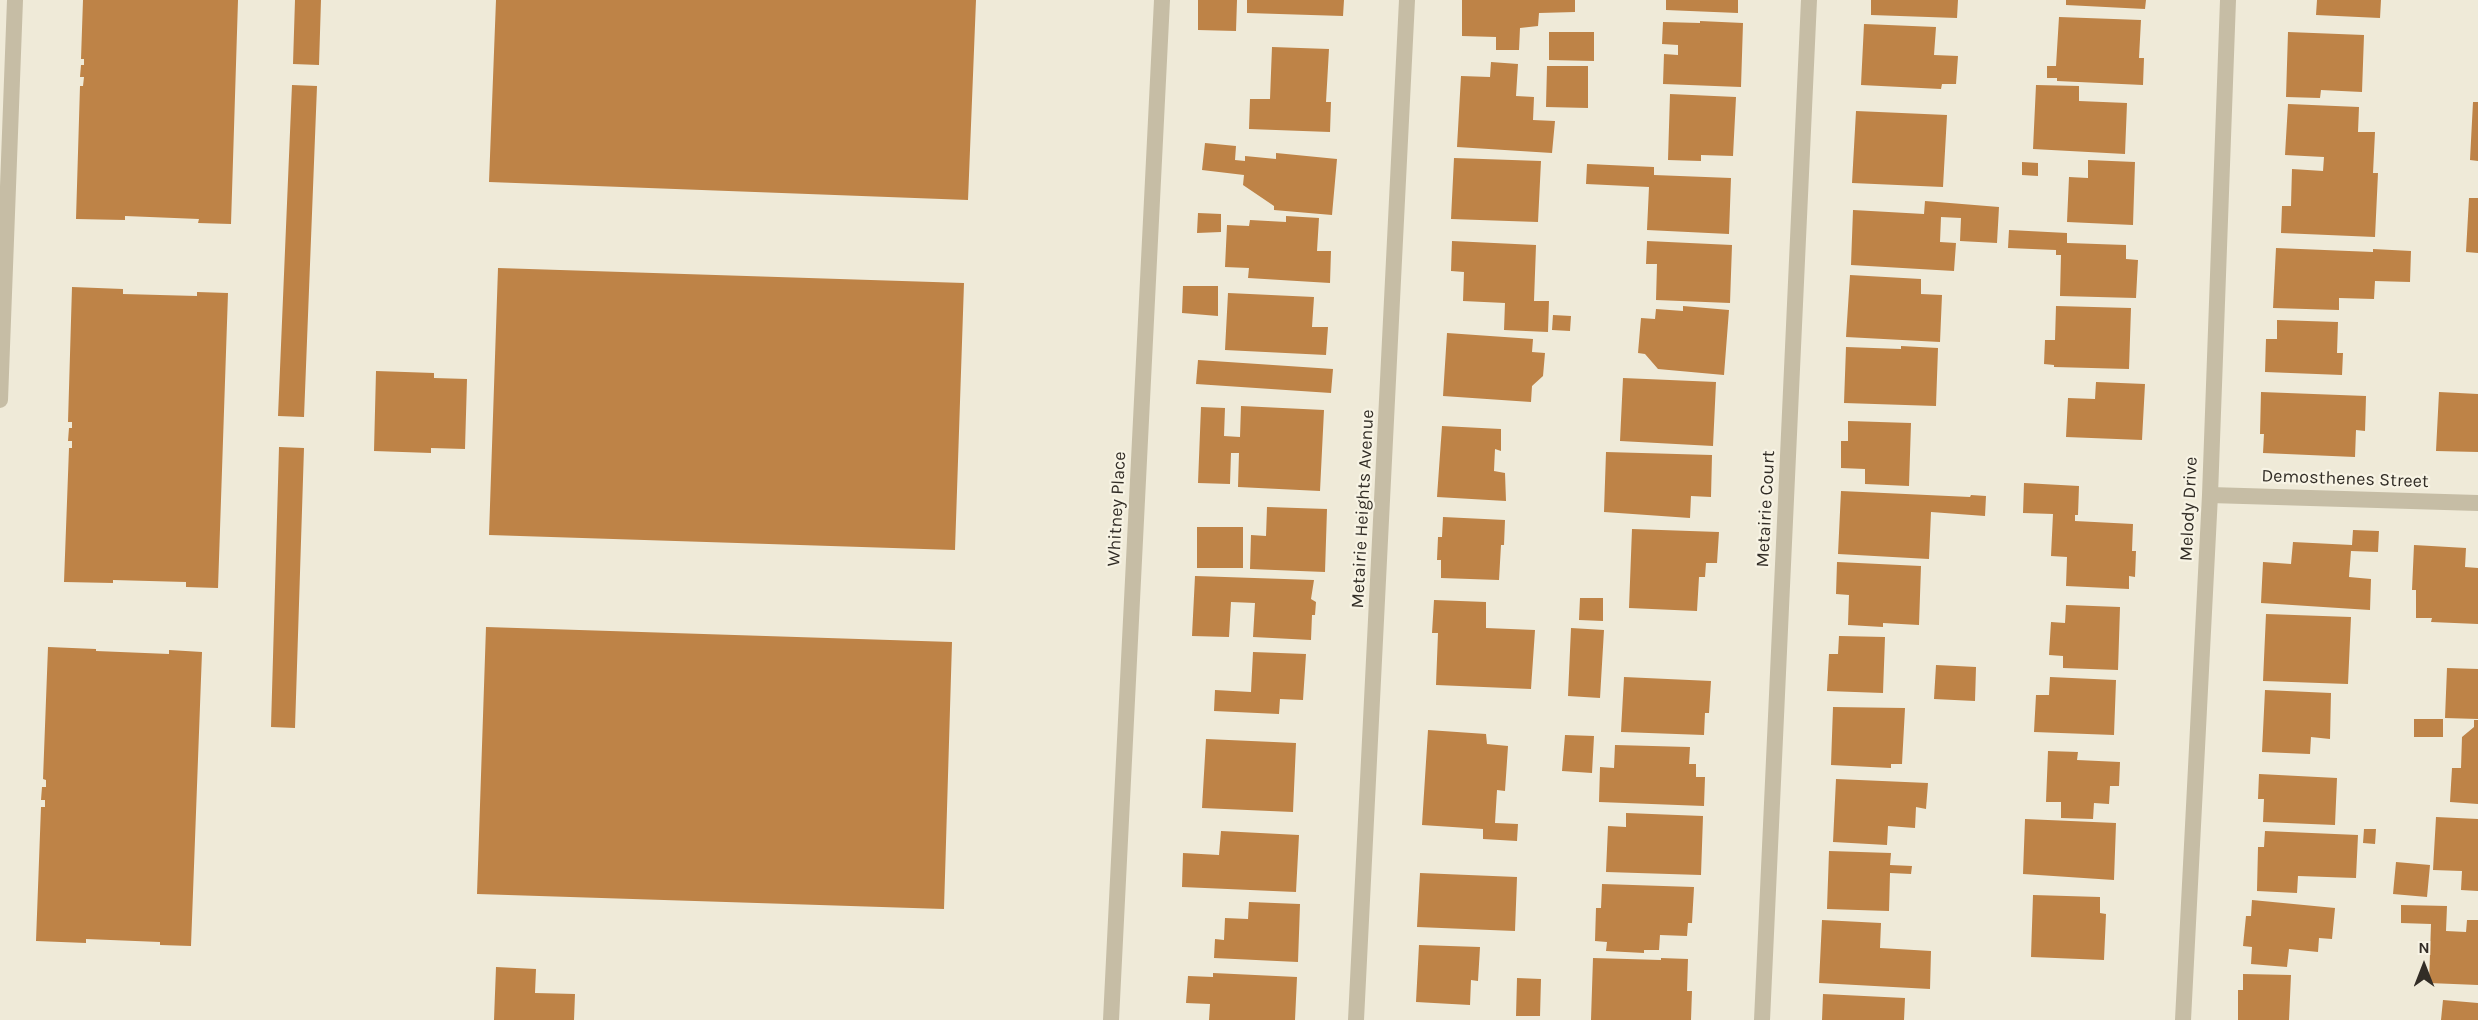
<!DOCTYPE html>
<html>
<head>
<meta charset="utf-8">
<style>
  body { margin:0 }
  #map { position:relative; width:2478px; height:1020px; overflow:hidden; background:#efead8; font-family:Karla,sans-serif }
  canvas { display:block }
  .north { position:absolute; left:2394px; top:936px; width:60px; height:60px; -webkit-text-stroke:4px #f7f3e4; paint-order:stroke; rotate:0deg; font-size:16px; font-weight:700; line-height:24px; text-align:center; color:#322d26 }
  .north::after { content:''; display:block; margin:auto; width:21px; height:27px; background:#322d26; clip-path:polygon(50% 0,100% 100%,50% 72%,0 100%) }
</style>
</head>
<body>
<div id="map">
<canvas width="2478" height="1020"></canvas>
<div class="north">N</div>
</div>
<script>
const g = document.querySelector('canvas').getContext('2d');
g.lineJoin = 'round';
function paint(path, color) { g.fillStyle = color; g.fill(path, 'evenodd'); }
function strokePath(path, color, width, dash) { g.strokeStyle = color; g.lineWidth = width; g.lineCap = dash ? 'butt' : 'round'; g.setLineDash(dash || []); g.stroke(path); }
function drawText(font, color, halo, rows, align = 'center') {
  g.font = font + ' Karla,sans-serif'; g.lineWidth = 4.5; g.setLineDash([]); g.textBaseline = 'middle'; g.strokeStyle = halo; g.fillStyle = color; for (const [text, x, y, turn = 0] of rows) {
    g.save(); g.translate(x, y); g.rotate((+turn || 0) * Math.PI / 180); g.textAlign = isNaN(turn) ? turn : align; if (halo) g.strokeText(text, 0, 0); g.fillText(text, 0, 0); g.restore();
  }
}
paint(new Path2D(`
  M83,0H238L231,224L198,223L199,219L125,216V220L76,219L80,86H83L84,77H80L81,65H84V59H81Z
  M295,0H321L319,65L293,64Z
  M496,0H976L968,200L489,182Z
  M1198,0H1237L1236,31L1198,30Z
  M1247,0H1344L1343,16L1247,13Z
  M1462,0H1575V12L1539,13L1538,26L1520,28L1519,50H1496V37L1462,36Z
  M1666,0H1738V13L1666,10Z
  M1871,0H1958L1957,18L1871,15Z
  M2066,0H2146L2145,9L2066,5Z
  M2317,0H2381L2380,18L2316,15Z
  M2059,17L2141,20L2139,58H2144L2143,85L2057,81V78H2047V66H2056Z
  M1700,21L1743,23L1741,87L1663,84L1664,54L1678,55V45L1662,44L1663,22L1700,23Z
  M1864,24L1936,27L1934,55L1958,56L1956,84H1942L1941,89L1861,85Z
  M1549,32H1594V61L1549,60Z
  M2288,32L2364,35L2362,92L2321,90L2320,98L2286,97Z
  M1272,47L1329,49L1326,102H1331L1330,132L1249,129L1250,99H1270Z
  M1491,62L1518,64L1516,96L1534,97L1533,120L1555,121L1552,153L1457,147L1461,76L1490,77Z
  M1547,66H1588V108L1546,107Z
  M292,85L317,86L304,417L278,416Z
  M2036,85L2079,86V101L2127,103L2125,154L2033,149Z
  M1670,94L1736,97L1733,156L1701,155V161L1668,160Z
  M2473,102H2478V161L2470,160Z
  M2288,104L2359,107L2358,132H2375L2373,173H2378L2375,237L2281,233L2282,206H2291L2292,169L2323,171L2324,157L2285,155Z
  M1856,111L1947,115L1943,187L1852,183Z
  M1205,143L1236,146L1235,160L1245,161V156L1276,159V153L1337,159L1332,215L1274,210V206L1243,185L1244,175L1202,170Z
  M1454,158L1541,161L1538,222L1451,219Z
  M2088,160L2135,162L2133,225L2067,222L2069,177L2088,178Z
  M2022,162L2038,163V176L2022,175Z
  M1587,164L1654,167V175L1731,178L1729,234L1647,230L1649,187L1586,184Z
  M2469,198H2478V253L2466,252Z
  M1925,201L1999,207L1997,243L1960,241L1961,218L1941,217L1940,242L1956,243L1954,271L1851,265L1853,210L1924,214Z
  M1198,213L1221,214V232L1197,233Z
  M1286,216L1319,218L1317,251H1331L1330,283L1248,278L1249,268L1225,267L1227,225L1249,226L1250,220L1286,222Z
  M2009,230L2067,233V243L2126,245V259L2138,260L2136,298L2060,296L2061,255H2056V250L2008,248Z
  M1452,241L1536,245L1534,301H1549L1548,332L1504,330L1505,303L1463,301L1464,272L1451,271Z
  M1647,241L1732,245L1730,303L1656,300L1657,264H1646Z
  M2276,248L2373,252V249L2411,251L2410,282L2375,281L2374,299L2339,298V310L2273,308Z
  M498,268L964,283L955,550L489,535Z
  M1850,275L1921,279V294L1942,295L1940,342L1846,337Z
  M1183,286H1218V316L1182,313Z
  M72,287L123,289V294L197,296V292L228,293L218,588L186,587V582L113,580V583L64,582L69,448H72V441H68L69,428H72V422H68Z
  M1228,293L1314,297L1312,327H1328L1326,355L1225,350Z
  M1683,306L1729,310L1724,375L1658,369L1645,354L1638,353L1641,318L1655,319L1656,309L1683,311Z
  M2056,306L2131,308L2129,369L2054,367V365L2044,364L2045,340H2055Z
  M1553,315L1571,316L1570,331L1552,330Z
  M2277,320L2338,322L2337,353H2343L2342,375L2265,372L2266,339H2277Z
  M1447,333L1533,339L1532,352L1545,353L1543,376L1532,386L1531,402L1443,396Z
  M1901,346L1938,348L1936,406L1844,403L1846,347L1901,349Z
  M1198,360L1333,369L1331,393L1196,384Z
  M376,371L434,373V378L467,379L465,449L431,448V453L374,451Z
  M1623,378L1716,382L1713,446L1620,441Z
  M2096,382L2145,384L2142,440L2066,437L2068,398L2095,399Z
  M2261,392L2366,396L2365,431L2356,430L2355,457L2263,453L2264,434H2260Z
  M2439,392L2478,394V452L2436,451Z
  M1241,406L1324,410L1320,491L1238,487L1239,453H1231L1230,484L1198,483L1201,407L1225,408L1224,436L1240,437Z
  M1848,421L1911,423L1909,486L1865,484V469L1841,468V441H1848Z
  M1442,426L1501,429V451L1495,449L1494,471L1505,473L1506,501L1437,497Z
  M279,447L304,448L295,728L271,727Z
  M1606,452L1712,455L1711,497L1691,496L1690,518L1604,512Z
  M2024,483L2079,486L2078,515H2075V521L2133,524L2132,551H2136L2135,577L2129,576V589L2066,586L2067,557L2051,556L2053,514L2023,513Z
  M1841,491L1970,497L1971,495L1986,496L1985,516L1931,512L1929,559L1838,554Z
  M1267,507L1327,509L1325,572L1250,569L1251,535L1266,536Z
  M1443,517L1505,520L1504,545H1501L1499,580L1441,578V560H1437L1438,537H1442Z
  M1197,527H1243V568H1197Z
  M1632,529L1719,532L1717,563H1706L1705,577H1699L1697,611L1629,608Z
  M2353,530L2379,531L2378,552L2351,551L2349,577L2371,579L2370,610L2261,603L2263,562L2291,564L2293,542L2352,545Z
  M2414,545L2466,548L2465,567L2478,568V624L2431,622L2432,618H2416V590H2412Z
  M1837,562L1921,566L1919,625L1883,623V627L1848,625L1849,595L1836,594Z
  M1195,576L1314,580L1311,599L1316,602L1315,615H1312L1311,640L1253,637L1255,603L1231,602L1229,637L1192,636Z
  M1580,598H1603V621L1579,620Z
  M1434,600L1486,602V628L1535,630L1531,689L1436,685L1438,633H1432Z
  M2066,605L2120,607L2118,670L2063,668V656L2049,655L2051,622L2065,623Z
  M2266,614L2351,617L2348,684L2263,681Z
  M486,627L952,642L944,909L477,894Z
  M1571,628L1604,630L1600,698L1568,696Z
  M1839,636L1885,637L1883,693L1827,691L1829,654H1838Z
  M48,647L96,649V651L169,654V650L202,652L191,946L160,945V942L86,939V943L36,941L41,807H45V800H41L42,787H46V780L43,779Z
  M1253,652L1306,654L1303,700L1280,699L1279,714L1214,711L1215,690L1251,692Z
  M1936,665L1976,667L1975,701L1934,699Z
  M2447,668L2478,669V719L2445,718Z
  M1624,677L1711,681L1709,713H1705L1704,735L1621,732Z
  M2050,677L2116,680L2114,735L2034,732L2036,695H2049Z
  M2265,690L2331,693L2330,739L2311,737L2310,754L2262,752Z
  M1833,707L1905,708L1902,764H1891V768L1831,765Z
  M2414,719H2443V737H2414Z
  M2474,720H2478V804L2450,802L2452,768H2461L2462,737L2474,727Z
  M1428,730L1486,734L1487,744L1508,746L1505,791L1497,790L1495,823L1518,824L1517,841L1483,839V829L1422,825Z
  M1565,735L1594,736L1592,773L1562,771Z
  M1206,739L1296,743L1293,812L1202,808Z
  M1615,745L1690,747L1689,764H1696V777H1705L1704,806L1599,802L1600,767L1614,768Z
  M2048,751L2078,752L2077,760L2120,762L2119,786H2110L2109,804L2094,803L2093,819L2061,818V802H2046Z
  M2259,774L2337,778L2335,825L2263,822L2264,799H2258Z
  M1836,779L1928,783L1926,809L1916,807L1915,828L1888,826L1887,845L1833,842Z
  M1626,813L1703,816L1701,875L1606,872L1608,826L1626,827Z
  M2436,817L2478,819V891L2461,890L2462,871L2433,870Z
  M2025,819L2116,823L2114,880L2023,874Z
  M2364,829H2376L2375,844L2363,843Z
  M1221,831L1299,835L1296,892L1182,887L1183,853L1219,855Z
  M2265,831L2358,835L2356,878L2298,876L2297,893L2257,891L2258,847H2264Z
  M1829,851L1891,853L1890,865L1912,866L1911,874L1890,873L1889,911L1827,909Z
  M2396,862L2430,865L2427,897L2393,894Z
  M1420,873L1517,877L1515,931L1417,927Z
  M1602,884L1694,887L1692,923H1688L1687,936L1660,935L1659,950H1644V953L1606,951L1607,942L1595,941L1596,908H1601Z
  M2033,895L2100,897V913L2106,914L2104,960L2031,957Z
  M2252,900L2335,908L2332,939L2319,938L2318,952L2289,949L2287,967L2251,964L2252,947L2243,946L2246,916H2251Z
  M1249,902L1300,904L1298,962L1214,958L1215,939L1224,940L1225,918L1248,919Z
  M2401,905L2447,906L2446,931L2466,932L2467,920H2478V985L2429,983L2431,924L2401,923Z
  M1822,920L1881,923L1880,948L1931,951L1930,989L1819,983Z
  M1419,945L1480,947L1478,981L1471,980L1470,1005L1416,1002Z
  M1593,958L1661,960V958L1688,959L1687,991H1692L1691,1020H1591Z
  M496,967L536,969L535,993L575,994L574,1020H494Z
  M1213,973L1297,977L1295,1020H1209L1210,1004L1186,1003L1188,976L1213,977Z
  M2243,974L2291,975L2289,1020H2238V990H2243Z
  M1517,978L1541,979L1540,1016H1516Z
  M1823,994L1905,998L1904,1020H1822Z
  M2443,1000L2478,1003V1020H2441Z`), '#be8347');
strokePath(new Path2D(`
  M0,400L15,0
  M2210,495L2478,503
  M1111,1020L1162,0
  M1356,1020L1407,0
  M1762,1020L1809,0
  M2183,1020L2210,495L2228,0`), '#c6bda5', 16);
drawText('18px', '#322d26', '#f7f3e4', [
  ["Demosthenes Street",2345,479,2],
  ["Whitney Place",1117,509,-87],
  ["Metairie Heights Avenue",1363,509,-87],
  ["Metairie Court",1766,509,-87],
  ["Melody Drive",2189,509,-87]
]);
</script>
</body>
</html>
